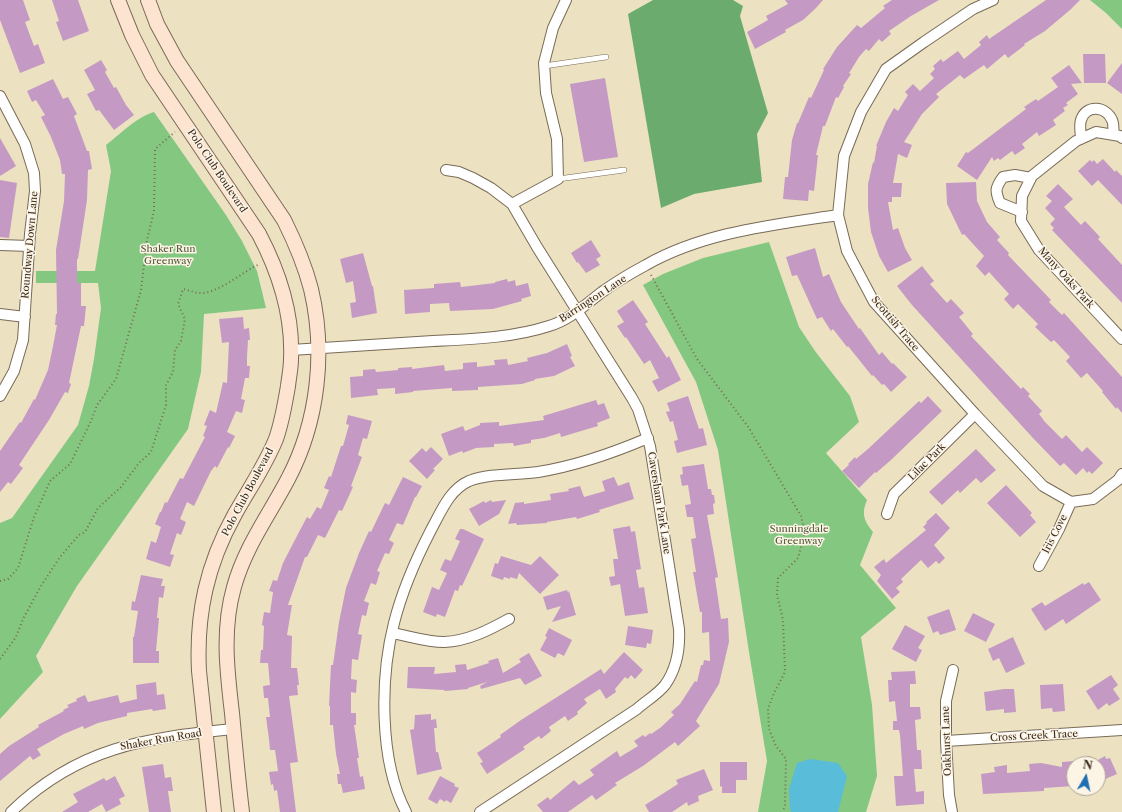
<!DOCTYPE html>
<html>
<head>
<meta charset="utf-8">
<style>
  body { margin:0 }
  #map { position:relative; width:1122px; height:812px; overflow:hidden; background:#ece2c1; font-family:"Libre Caslon Text",serif }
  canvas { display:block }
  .north { position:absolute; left:1066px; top:756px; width:40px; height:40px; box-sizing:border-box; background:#fcf5e5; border:1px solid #afa495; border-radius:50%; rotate:9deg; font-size:11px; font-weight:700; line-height:16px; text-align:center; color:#3b2a1e }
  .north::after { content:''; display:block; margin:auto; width:14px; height:18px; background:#1f6fb2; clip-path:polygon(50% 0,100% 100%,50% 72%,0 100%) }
</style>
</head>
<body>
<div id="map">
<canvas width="1122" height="812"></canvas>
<div class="north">N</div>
</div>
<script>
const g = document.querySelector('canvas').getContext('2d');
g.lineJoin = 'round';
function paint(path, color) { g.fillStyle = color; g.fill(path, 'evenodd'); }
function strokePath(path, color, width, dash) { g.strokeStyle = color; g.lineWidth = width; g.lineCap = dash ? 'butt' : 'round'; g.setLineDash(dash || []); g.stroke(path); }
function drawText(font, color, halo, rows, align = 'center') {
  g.font = font + ' "Libre Caslon Text",serif'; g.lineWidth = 3; g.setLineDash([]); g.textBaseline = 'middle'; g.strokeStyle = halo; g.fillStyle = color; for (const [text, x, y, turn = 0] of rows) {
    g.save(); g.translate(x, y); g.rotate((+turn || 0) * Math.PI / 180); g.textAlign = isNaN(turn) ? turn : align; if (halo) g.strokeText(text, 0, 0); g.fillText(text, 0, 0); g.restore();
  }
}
paint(new Path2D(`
  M1090,0H1122V29L1106,13Z
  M154,112L226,215L242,241L257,271L266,308L204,314L201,372L188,429L77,586L36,656L43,672L0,719V523L12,518L78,425L89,386L94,359L101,308L98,283H36V271H95L111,171L106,145C119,135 138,116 154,112Z
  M769,242L799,327L815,351L850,396L859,422L826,453L867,500C861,514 864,521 873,532L860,565L896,608L861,637L872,705L877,776L866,812H758L767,761L749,652L718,450L696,382L643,285L663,274L703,258Z`), '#84c780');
paint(new Path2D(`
  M653,0H733L743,6L740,16L768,113L757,134L762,182L694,194L661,208L628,14Z`), '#6bac6e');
paint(new Path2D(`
  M810,759L838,763L847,776L838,812H792L790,810L789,789L797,763Z`), '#59bcd8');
paint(new Path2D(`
  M0,0H23L30,20L25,22L34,46L38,44L45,63L20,73L0,20Z
  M52,0H78L89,31L63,41L56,22L59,21Z
  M785,0H823L816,8L803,20L785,30L786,32L755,49L747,32L768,20L766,16L788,4Z
  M892,0H939L911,16L889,31L891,34L882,42L879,39L869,51L866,49L859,57L851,70L849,73L851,74L843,86L844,87L838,98L836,97L825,126H823L816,155H818L814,191L809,190L808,201L783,199L785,177H788L792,140L797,123H798L809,97L811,98L824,70L823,69L837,47L857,25L861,28L885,8L883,6Z
  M1046,0H1080L1070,10L1045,31L1024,44L1025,45L1008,58L1005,54L987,69L984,65L964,79L960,75L936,94L939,97L922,114L904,142L912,145L907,158L898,154L893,183H902L901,197H892V202H888L893,230L898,228L905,248L912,260L888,272L879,256L871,232L868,208V184L873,162L874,163L877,146H876L886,122L894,108L898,111L908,95L905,92L913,84L920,91L934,78L930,74L935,69L933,66L941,59L943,62L958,51L964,59L981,45L979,42L987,35L989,39Z
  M1083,54H1105L1106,83H1084Z
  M101,60L107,70L105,72L114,88L116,87L126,105L134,115L114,130L99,110L96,111L87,94L95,90L84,70Z
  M1122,63V94L1107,83Z
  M1069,65L1082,83L1071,84L1078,94L1066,103L1068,105L1063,108L1065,111L1053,120L1056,125L1039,136L1037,132L1022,144L1025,148L1015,155L1012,151L1000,160L998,158L994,161L992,157L977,180L957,166L966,152L968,153L1026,109L1024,107L1036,99L1038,101L1058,87L1051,78Z
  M605,78L618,157L584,162L570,84Z
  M53,79L63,99L68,97L77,114L74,116L87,151H89L92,169L88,170L87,200L78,259H77V283H81V306H86L84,326H81L69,383L71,384L68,393L65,392L49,420L19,465L23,468L11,484L8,482L0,492V451L20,422L21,423L34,399L35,400L48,370L53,346L57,325H55L56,314H57L56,250L64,201L65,174H62L60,160L51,137L41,117L45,115L36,100L32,102L27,91Z
  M0,138L16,166L0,176Z
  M1103,159L1115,172L1116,170L1122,176V205L1098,180L1092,186L1078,171L1090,160L1092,162L1094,160L1097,164Z
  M0,180L17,183L9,238L0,237Z
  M976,182L977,201L987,222L1000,237L997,240L1009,253L1008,255L1051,300L1049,302L1062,315L1064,313L1122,377V413L1117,407L1116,409L1102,392L1103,391L1087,373L1081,378L1066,361L1070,357L1054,340L1051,342L1035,327L1038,324L1018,304L1013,309L1004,299L1009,294L989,272L985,276L976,266L984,256L964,234L962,235L947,204L946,183Z
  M1058,184L1073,199L1064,207L1081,225L1085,221L1100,237L1098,239L1122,265V303L1052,230L1054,228L1050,224L1055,219L1045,208L1052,201L1046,196Z
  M591,240L601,256L596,259L600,265L586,273L578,262L577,263L571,253Z
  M815,248L823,277L829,274L841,302L859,329L860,328L879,355L882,352L892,364L893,363L907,377L891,392L884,384L882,385L873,375L872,376L848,346L847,347L833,329L831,331L822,317L817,319L797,275L792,276L786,257Z
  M363,253L372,286H373L377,313L352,318L350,303L356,302L353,281L346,283L340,259Z
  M922,266L934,281L930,284L947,303L951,299L964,313L959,317L973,334L971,336L1021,389L1023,387L1030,394L1028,396L1042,411L1039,414L1045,422L1062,439L1066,435L1082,452L1087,447L1103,463L1092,474L1089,471L1087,473L1083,468L1076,475L1064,463L1060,466L1032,437L912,305L897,286Z
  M507,279L508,282L515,280L516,286L528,283L531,296L521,299L522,301L493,309L450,311L449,303L430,304V312L405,314L404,290L434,288V284L460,282L461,287L495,283V282Z
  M633,300L648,322L645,324L667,358L669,356L681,380L658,392L652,381L659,378L650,360L644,364L626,337L625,338L617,326L624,322L617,311Z
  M243,317L244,329L249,328L250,340H248L247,357V366H250L249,378H245L241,399L245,400L242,413L236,411L227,432L235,436L229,448L228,447L217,468L215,466L211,471L194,506L187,502L180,519L186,522L181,535L177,533L170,554L174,555L170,567L146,559L151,541L156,543L161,527L155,524L160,512H161L165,502L167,503L180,478L183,479L205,437L203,436L207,426L204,425L210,410L216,413L223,382L227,383L229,342L222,343L219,319Z
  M567,344L572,356L570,357L575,366L554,376L535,379V380L522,384L478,387V390L452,391V388L413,391V392L395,394V388L377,389L378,395L351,398L350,377L363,376V370L375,369L376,372L398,370V368L412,367V369L444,365L445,371L463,369V363L477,362V367L495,365L494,360L507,359L508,365L528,361L527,358L547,353Z
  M688,396L699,429L703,428L707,445L677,453L674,441L678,440L673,421L670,422L666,412L670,411L667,403Z
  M928,396L942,411L891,460L876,473L875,472L859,488L842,471L849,465L848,464L855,457L856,459L868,449L919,401L921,403Z
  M596,400L598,405L604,403L610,418L597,423L598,426L561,437L560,433L544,438L531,440V443L525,444L514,446L513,443L494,444V447L476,448L463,453L462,451L449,456L441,434L463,426L465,431L480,425V423L499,422V426L544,420L543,416Z
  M348,415L372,421L367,439L363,438L358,455L362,457L351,486L353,487L342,511L339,510L325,538L318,535L307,557H305L288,605H292L287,635L292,636L291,668H297L299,685H297L298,695L289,696L298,762L290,763L296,812H280L277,790L274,791L273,784L271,785L269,772L278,771L275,750H270L269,739L266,717H270L268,698H264L263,686L270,685L268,663H260L261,650H263L264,626L262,625L264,612L270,613L273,592L269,591L273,580L277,581L283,563L299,532L307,517L310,519L317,507L321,509L329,490L324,488L329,476L331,477L341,446H343L349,425L346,424Z
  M431,447L443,459L433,469L435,470L427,479L409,461L422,448L426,452Z
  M976,449L996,470L981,483L976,478L960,493L958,490L942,505L929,492Z
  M704,464L708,489H711L712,495H714L715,503L713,504L714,514L707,515L718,577L715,578L721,619L728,618L729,642L719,684L696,721L700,726L678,746L675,742L643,766L615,783L617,785L596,800L592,795L568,812H543L537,805L548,797L550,800L574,780L579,785L594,775L590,770L617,751L620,757L638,746L634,741L643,735L645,737L650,733L651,734L660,728L674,715L671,712L680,704L695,681L697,682L701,665H703L704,660L710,661L709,632L702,633V612H700L693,572H696L691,539L696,538L693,517H687L685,505L691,504L688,485L682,486L680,475L683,474L682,467Z
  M403,477L422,486L416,497H415L403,525L397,523L389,540L394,543L389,554L385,553L377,571L380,572L376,585L371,583L364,601L369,603L366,616L362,615L358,634L362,635L358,660L352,659L351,679L357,680L356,693L351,692V713H356V725H354L359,758H357L360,777L363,776L365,789L343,793L341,784H338L337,774H340L336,754L333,725H330V706H329L331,665H333L339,622L346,588L359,553L369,531L371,532L385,503L389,505Z
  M614,477L618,486L629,482L634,499L599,510L600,512L577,519L576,517L547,522V523L517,525L516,523L508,524L515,503L524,502V504L551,500L550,494L569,491L568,489L580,486L584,497L605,491L602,481Z
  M1006,485L1032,513L1030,515L1036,522L1020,537L987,503Z
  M491,500L492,502L506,500L499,514L479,526L469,509L484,501L485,503Z
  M936,513L950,528L934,545L945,558L939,564L936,561L928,568L921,560L901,579L903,582L896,588L900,592L892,599L877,581L881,575L874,567L884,559L886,563L926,530L923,527L927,523L926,522Z
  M630,526L631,532L635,531L641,569L636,570L639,588L644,587L648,613L625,616L620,584L611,586L609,577L615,576L613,559H618L613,529Z
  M460,529H463L484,539L462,586L460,585L458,591L455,590L445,617L437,614L436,617L423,612L432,587L439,590L447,573L440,570L445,559L451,561L460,541L455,539Z
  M501,556L531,565L540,556L559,575L540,594L519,573L517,579L510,577V579L504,577L503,580L491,576L495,563L498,564Z
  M141,575L163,579L161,586H165L163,598L159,597L157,618H159L156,651H159V663H133V637H134L138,611L131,610L132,601L135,602Z
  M1089,582L1101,600L1066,624L1063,619L1045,631L1031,609L1042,602L1045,606L1083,583L1084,585Z
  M567,590L568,593L569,591L576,615L552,622L561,606L547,610L543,597Z
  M949,609L956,630L940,635L938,631L933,633L927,617Z
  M973,613L995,624L986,642L964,631Z
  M905,625L925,636L918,648L922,650L916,662L892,649Z
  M628,626L653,630L651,644L647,643L646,648L625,645Z
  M549,628L572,640L564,656L558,653L555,658L540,650L547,637L545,636Z
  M1013,637L1025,664L1006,673L999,658L993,661L988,649Z
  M624,652L643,670L635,679L631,675L628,679L625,677L615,689L616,692L606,699L600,689L584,699L587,703L577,712L578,714L568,721L565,716L549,727L551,731L541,739L539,736L523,747L525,749L487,774L480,763L483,762L477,753L501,737L500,735L521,720L601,669L604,674Z
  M529,653L542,676L525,685L520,678L481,689L480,686L487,682L468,688V689L445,691L444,690L407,688L408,667H435L434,674L456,672L455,665L466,664L467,670L489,663L488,661L498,658L503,673L521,662L519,659Z
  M915,671L916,684H910V707H920L921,719L915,720L917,750H921L922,769H914L916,792L924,791V804L896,806L894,776H903L900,735L899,730H893V721H897L895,701L889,702L888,680H892L891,672Z
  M1111,675L1118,685L1113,689L1120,699L1109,706L1107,703L1098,710L1086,691Z
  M156,682L157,695L164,694L166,709L153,711L152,709L127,713V716L98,723L84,729L83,726L64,734L37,749L41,755L33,760L30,756L0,781V754L9,746L39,727L38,725L64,711L63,710L69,707L67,705L77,701L76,699L85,695L88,702L118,695L120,703L137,699L136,685Z
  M1063,684L1065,711L1053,712L1052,708L1041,709L1040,685Z
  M1004,689H1014L1016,712L1004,713V709L986,711L984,692Z
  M431,714V720L436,719L437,728H434L436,752H438L442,769L417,775L410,730L414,729L415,715Z
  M1105,756L1106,759L1110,758L1117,774L1098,782V760Z
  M1074,761V786L1044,788V791L983,794L981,774L995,772L994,767L1007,765V773L1030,771L1029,764L1041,763L1062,767V762Z
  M720,762H747V780H736V793H722V786L720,787Z
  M163,764L165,778L171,777L173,791H168L171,812H149L142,767Z
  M704,769L713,790L698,796L699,801L688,806L687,802L672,812H649L645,805L678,784L676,780Z
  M115,776L125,796L119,799L121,804L106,812L102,804L88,812H62L78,802L73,794L104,778L106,781Z
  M440,776L455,784L454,786L459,788L451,803L446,800L445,802L440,799L437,804L428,799Z`), '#c49ac4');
const lane = new Path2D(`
  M544,66L606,57
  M558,179L624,170`);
const street = new Path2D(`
  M993,0L973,9L924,42L886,69L861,112L844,156L838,215L847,251L874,302L975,414L1043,486L1071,502L1093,499L1118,480L1122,474
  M0,96L25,144L34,173L35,191L30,234L23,340L14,371L0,396
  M1122,138L1120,136L1096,132L1076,141L1032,176L1022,196L1021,221L1039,250L1122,339
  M1081,139C1081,133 1079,126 1081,120C1086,104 1106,106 1112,120C1114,124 1113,130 1114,135
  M446,170L459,172L473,178L491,188L512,204L537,247L632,398L638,409L650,446L679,629C680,648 677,668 665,685C658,694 646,701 637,709L480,812
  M512,204L558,179L557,139L546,93L544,63L553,28L566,0
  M1022,212L1000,203C995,191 995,188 1003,177L1015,175L1031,178
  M0,245L29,246
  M0,314L25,317
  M291,350C338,347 385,344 433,341C471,339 512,338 549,326C570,320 586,304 602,292C616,282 631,273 646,265C704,232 773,225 838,215
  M887,514L894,494L975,414
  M1039,566L1059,529L1071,502
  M392,633C409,636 427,642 444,642C468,641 489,630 509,619
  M946,741L1122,730
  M11,812C78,747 145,738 233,729
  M406,812C379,761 380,678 394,623C402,591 416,559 431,530C441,512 449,490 469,481C490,473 516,475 538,472C575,466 613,453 648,438
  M952,812L949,795L946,741V701L953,670`);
const secondary = new Path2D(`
  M118,0L132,35L152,75L259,234C279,272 293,315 291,359C291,368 289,377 288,386C285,404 282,422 276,439C265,466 249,489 235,514C207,564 196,614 199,671L214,812
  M148,0L157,24L177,61L284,220C295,242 305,266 311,289C326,352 318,422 288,479C269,515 245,547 234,587C222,629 227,671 232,713C235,746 238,779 242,812`);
strokePath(lane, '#796a57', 6);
strokePath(street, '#796a57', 12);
strokePath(secondary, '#796a57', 16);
strokePath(new Path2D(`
  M651,275L697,359L749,428L801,516L805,533L798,558L778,578L777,595L783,620L785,672L774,693L768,709L769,729L776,746L786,759L785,805L783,812
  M0,581L8,579L18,568L34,517L50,481L70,464L91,421L97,405L116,379L141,290L147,240L154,211L155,149L175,132
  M0,659L16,637L23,619L41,586L60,557L79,535L85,532L98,508L121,487L139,463L151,452L166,405V385L173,372L175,350L181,341L185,319L178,304L183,289C188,290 193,292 198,293C217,295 243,271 260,264`), '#796a57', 2, [1, 3]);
strokePath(lane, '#fff', 5);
strokePath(street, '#fff', 10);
strokePath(secondary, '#fde4d0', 14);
drawText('10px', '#3b2a1e', '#fcf5e5', [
  ["Polo Club Boulevard",217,171,56],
  ["Roundway Down Lane",30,245,-85],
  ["Many Oaks Park",1066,278,48],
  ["Barrington Lane",593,299,-33],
  ["Scottish Trace",895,324,50],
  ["Lilac Park",927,462,-45],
  ["Polo Club Boulevard",248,492,-62],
  ["Caversham Park Lane",659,503,81],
  ["Iris Cove",1055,534,-63],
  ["Cross Creek Trace",1034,736,-3],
  ["Shaker Run Road",161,740,-10],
  ["Oakhurst Lane",947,741,-92]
]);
drawText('10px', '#51593b', '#fcf5e5', [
  ["Shaker Run",168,249],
  ["Greenway",168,261],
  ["Sunningdale",799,529],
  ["Greenway",799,541]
]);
</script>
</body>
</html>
